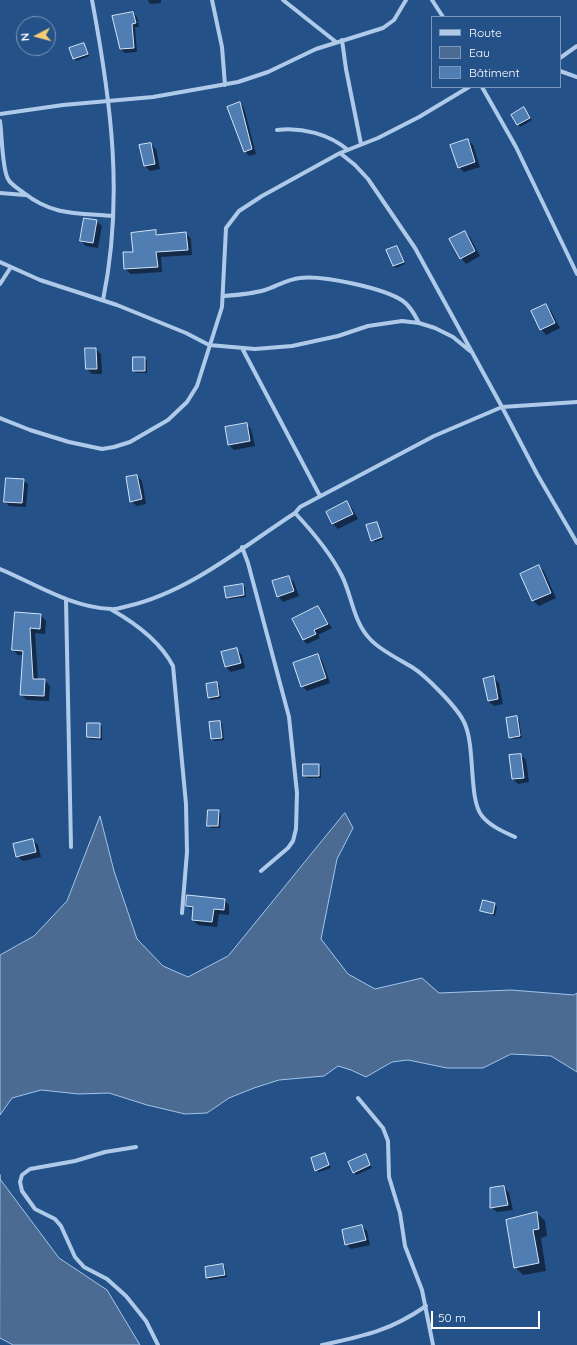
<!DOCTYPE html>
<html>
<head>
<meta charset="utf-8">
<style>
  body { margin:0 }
  #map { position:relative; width:577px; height:1345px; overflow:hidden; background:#245188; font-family:Quicksand,sans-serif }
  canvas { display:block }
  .legend { position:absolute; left:431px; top:16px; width:130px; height:72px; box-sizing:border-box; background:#245188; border:1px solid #7c97b8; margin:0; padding:5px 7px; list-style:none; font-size:12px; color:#fff }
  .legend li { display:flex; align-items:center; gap:8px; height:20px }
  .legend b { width:20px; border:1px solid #7c97b8 }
  .north { position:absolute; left:16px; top:16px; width:40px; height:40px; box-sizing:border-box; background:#245188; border:1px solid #7c97b8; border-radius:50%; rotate:264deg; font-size:11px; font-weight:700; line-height:16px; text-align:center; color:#fff }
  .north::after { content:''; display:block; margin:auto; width:14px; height:18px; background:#f4cc72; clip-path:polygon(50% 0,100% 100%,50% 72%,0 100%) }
  .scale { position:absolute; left:431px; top:1311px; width:109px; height:18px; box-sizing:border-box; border:2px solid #fff; border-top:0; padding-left:5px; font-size:12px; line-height:14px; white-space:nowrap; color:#fff; -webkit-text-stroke:3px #245188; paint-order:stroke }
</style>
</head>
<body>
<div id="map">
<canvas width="577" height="1345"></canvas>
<ul class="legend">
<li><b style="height:5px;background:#afcae9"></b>Route</li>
<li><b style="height:11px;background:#4b6b92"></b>Eau</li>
<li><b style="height:11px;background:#507db2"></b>Bâtiment</li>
</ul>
<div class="north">N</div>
<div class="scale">50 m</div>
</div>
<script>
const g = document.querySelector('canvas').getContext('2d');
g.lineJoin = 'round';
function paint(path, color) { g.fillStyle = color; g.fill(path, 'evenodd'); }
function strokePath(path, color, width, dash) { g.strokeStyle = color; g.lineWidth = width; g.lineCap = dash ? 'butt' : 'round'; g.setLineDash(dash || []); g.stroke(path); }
const water = new Path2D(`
  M345,813L353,828L337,859L321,939L348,974L375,989L422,978L439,993L511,990L574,995L577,993V1072L551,1056L511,1054L483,1068H447L408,1060L392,1062L366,1077L351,1070L338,1066L324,1076L279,1080L254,1088L229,1098L207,1113L185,1114L147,1105L109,1093L79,1094L41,1090L12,1098L0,1115V955L34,936L67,901L100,816L114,871L137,939L163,966L188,977L228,956Z
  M0,1175V1179L59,1258L107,1290L140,1345H13L0,1338Z`);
paint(water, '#4b6b92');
strokePath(water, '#a3c5ea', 1);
paint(new Path2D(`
  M148,0H161V3L150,4Z
  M133,13L137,17L139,27H135L137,52L125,53L120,49Z
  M84,44L89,56L76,61L74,58Z
  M240,103L244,108L256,154L249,156L245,151Z
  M524,109L532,120L520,127L512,115Z
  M468,140L473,145L480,167L464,172L459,167Z
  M151,144L156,149L160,169L150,171L145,166Z
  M96,221L102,226L98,248L86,246L81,241Z
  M155,231L159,236L186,233L191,239L192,255L161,257L162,272L131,274L125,269L134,253Z
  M465,232L470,237L480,256L466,264L461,258Z
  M397,247L405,264L396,268L394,266Z
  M546,305L551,311L560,328L546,335L541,329Z
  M96,349L101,354L102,374H92L87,369Z
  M144,358L147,360V373H136L134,371Z
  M246,424L251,429L255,446L234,450L229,445L226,428Z
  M137,476L142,481L146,504L137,506L131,501Z
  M23,480L28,484L26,507L9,506L5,502Z
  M347,503L352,508L358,519L338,529L333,524Z
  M377,523L384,539L375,542L372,540Z
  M539,566L544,571L556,598L539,606L533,601L521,574Z
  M288,577L294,582L299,596L283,602L278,596Z
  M242,585L245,587L246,597L229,599L227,597Z
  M318,607L332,628L318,635L320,638L307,644L303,640Z
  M16,613L41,615L46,621L45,634L35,633L38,680H45L50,686L49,701L26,700L21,694L24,655H18L13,650Z
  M236,649L242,655L245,668L231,672L226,667Z
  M317,655L322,660L330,683L307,691L302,686Z
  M493,677L499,683L503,704L494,706L488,701Z
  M217,683L219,685L221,698L211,700L209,697Z
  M516,717L519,720L522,738L513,739L510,737Z
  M220,722L222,724L224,740L214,741L212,739Z
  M100,724L102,727V740L90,739L88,737Z
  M521,755L526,760L529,782L518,784L513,779Z
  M318,765L321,767V778H307L304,776Z
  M219,811L221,814L220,828H211L208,825Z
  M33,840L38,845L41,857L23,861L17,856Z
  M224,900L229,905V915L219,914L217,927L198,925L193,920V911L187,906Z
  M484,901L497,906L495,916L481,911Z
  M324,1154L331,1168L319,1172L316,1170Z
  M365,1156L372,1168L356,1175L349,1163Z
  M504,1187L509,1193L513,1210L497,1212L491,1207Z
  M537,1213L545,1221L547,1236L541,1238L546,1271L523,1275L515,1267Z
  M362,1226L367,1231L370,1245L351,1249L346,1244Z
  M223,1265L225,1267L227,1277L210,1280L207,1278Z`), '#0007');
const building = new Path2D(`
  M133,12L136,23L132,24L134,48L120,49L112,16Z
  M84,43L88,54L73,59L69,48Z
  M240,102L252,149L244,152L227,107Z
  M524,107L530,118L517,125L511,115Z
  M468,139L475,162L458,168L450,145Z
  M151,143L155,164L144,166L139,145Z
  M84,218L97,220L93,243L80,241Z
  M156,230V235L186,232L188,250L156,252L158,267L124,269L123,252H133L131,233Z
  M465,231L475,251L460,259L449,239Z
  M397,246L404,262L393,266L386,250Z
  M546,304L555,323L540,330L531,311Z
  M85,348H96L97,369H86Z
  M133,357H145V371H133Z
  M247,423L250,441L228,445L225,427Z
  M137,475L142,499L130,502L126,477Z
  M6,478L24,479L22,503L4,502Z
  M347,501L353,514L332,524L326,512Z
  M377,522L382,537L371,541L366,525Z
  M539,565L551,593L532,601L520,574Z
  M289,576L294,591L277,597L272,581Z
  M243,584L244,595L226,598L224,587Z
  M318,606L328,624L314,630L316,634L303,640L292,619Z
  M15,612L41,614L40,629L30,628L33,679H45L44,696L20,695L23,651L12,650Z
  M237,648L241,663L225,667L221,652Z
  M318,654L326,678L301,687L293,663Z
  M494,676L498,699L488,701L483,679Z
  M217,682L219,696L208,698L206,684Z
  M517,716L520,736L509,738L506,718Z
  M220,721L222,738L211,739L209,722Z
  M87,723H100V738L87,737Z
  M521,754L524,778L512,779L509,755Z
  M303,764H319V776H303Z
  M208,810H219L218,826H207Z
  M33,839L36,852L16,857L13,844Z
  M187,895L225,899L224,910L214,909L212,922L192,920L193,907L186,906Z
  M483,900L495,903L493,914L480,911Z
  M325,1153L329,1165L315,1171L311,1158Z
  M366,1154L370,1165L353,1173L348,1162Z
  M504,1186L508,1205L490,1208V1188Z
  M537,1212L539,1229L533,1230L539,1263L514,1268L506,1220Z
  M362,1225L366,1240L345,1245L342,1230Z
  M223,1264L225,1275L206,1278L205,1267Z`);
paint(building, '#507db2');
strokePath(building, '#d3e4f7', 1);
strokePath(new Path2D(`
  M92,0C111,101 124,198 103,300
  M212,0L222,47L225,85
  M283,0L336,42
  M432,0L443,17
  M342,40L346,69L361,144
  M560,58L577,46
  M560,71L577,77
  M482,87L516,147L577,274
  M0,114L63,105L153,97L238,82L268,72L316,49L383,28L394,20L406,0
  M0,121C2,134 2,169 8,179C11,185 19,189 24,193C53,216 78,213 113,216
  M277,130C302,127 329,134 348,150
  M340,153L355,165L368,179L415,248L502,407L537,474L577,543
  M0,193L25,195
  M0,262L40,280L117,305L186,333L209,345L255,349L292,346L338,336L368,326L402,321L419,323L435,328L453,337L470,351
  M0,284L11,267
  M223,296C237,295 252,294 265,290C277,286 288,279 300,278C322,275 384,288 403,301C410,306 415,315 419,323
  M242,348L320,496
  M0,418L30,430L69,442L102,449L114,447L130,442L168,420L187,402L197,386L222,307L226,228L239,211L262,196L340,153L378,138L419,117L469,87
  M295,513C311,530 331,554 342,576C352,596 353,621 370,639C381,651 399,659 412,667C426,676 457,707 464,722C476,746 468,799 482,816C490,826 504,832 515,837
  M242,547L248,563L289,717L297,793L296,829L293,841L288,848L261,871
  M0,569C36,584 70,607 111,609C116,610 123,607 128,606C189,592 244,546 295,513L300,507L434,436L502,407L577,402
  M66,600L71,847
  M112,610C135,623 160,641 173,666L186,804L187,852L182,913
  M358,1098L383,1128L388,1141L389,1177L400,1213L405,1246L422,1290L433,1345
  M136,1147L105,1152L75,1161L30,1169L22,1175L20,1182L22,1191L35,1209L55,1219L61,1226L75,1257L84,1267L107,1279L126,1296L146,1321L158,1345
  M322,1345C364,1336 390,1331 426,1306`), '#afcae9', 4);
</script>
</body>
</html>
